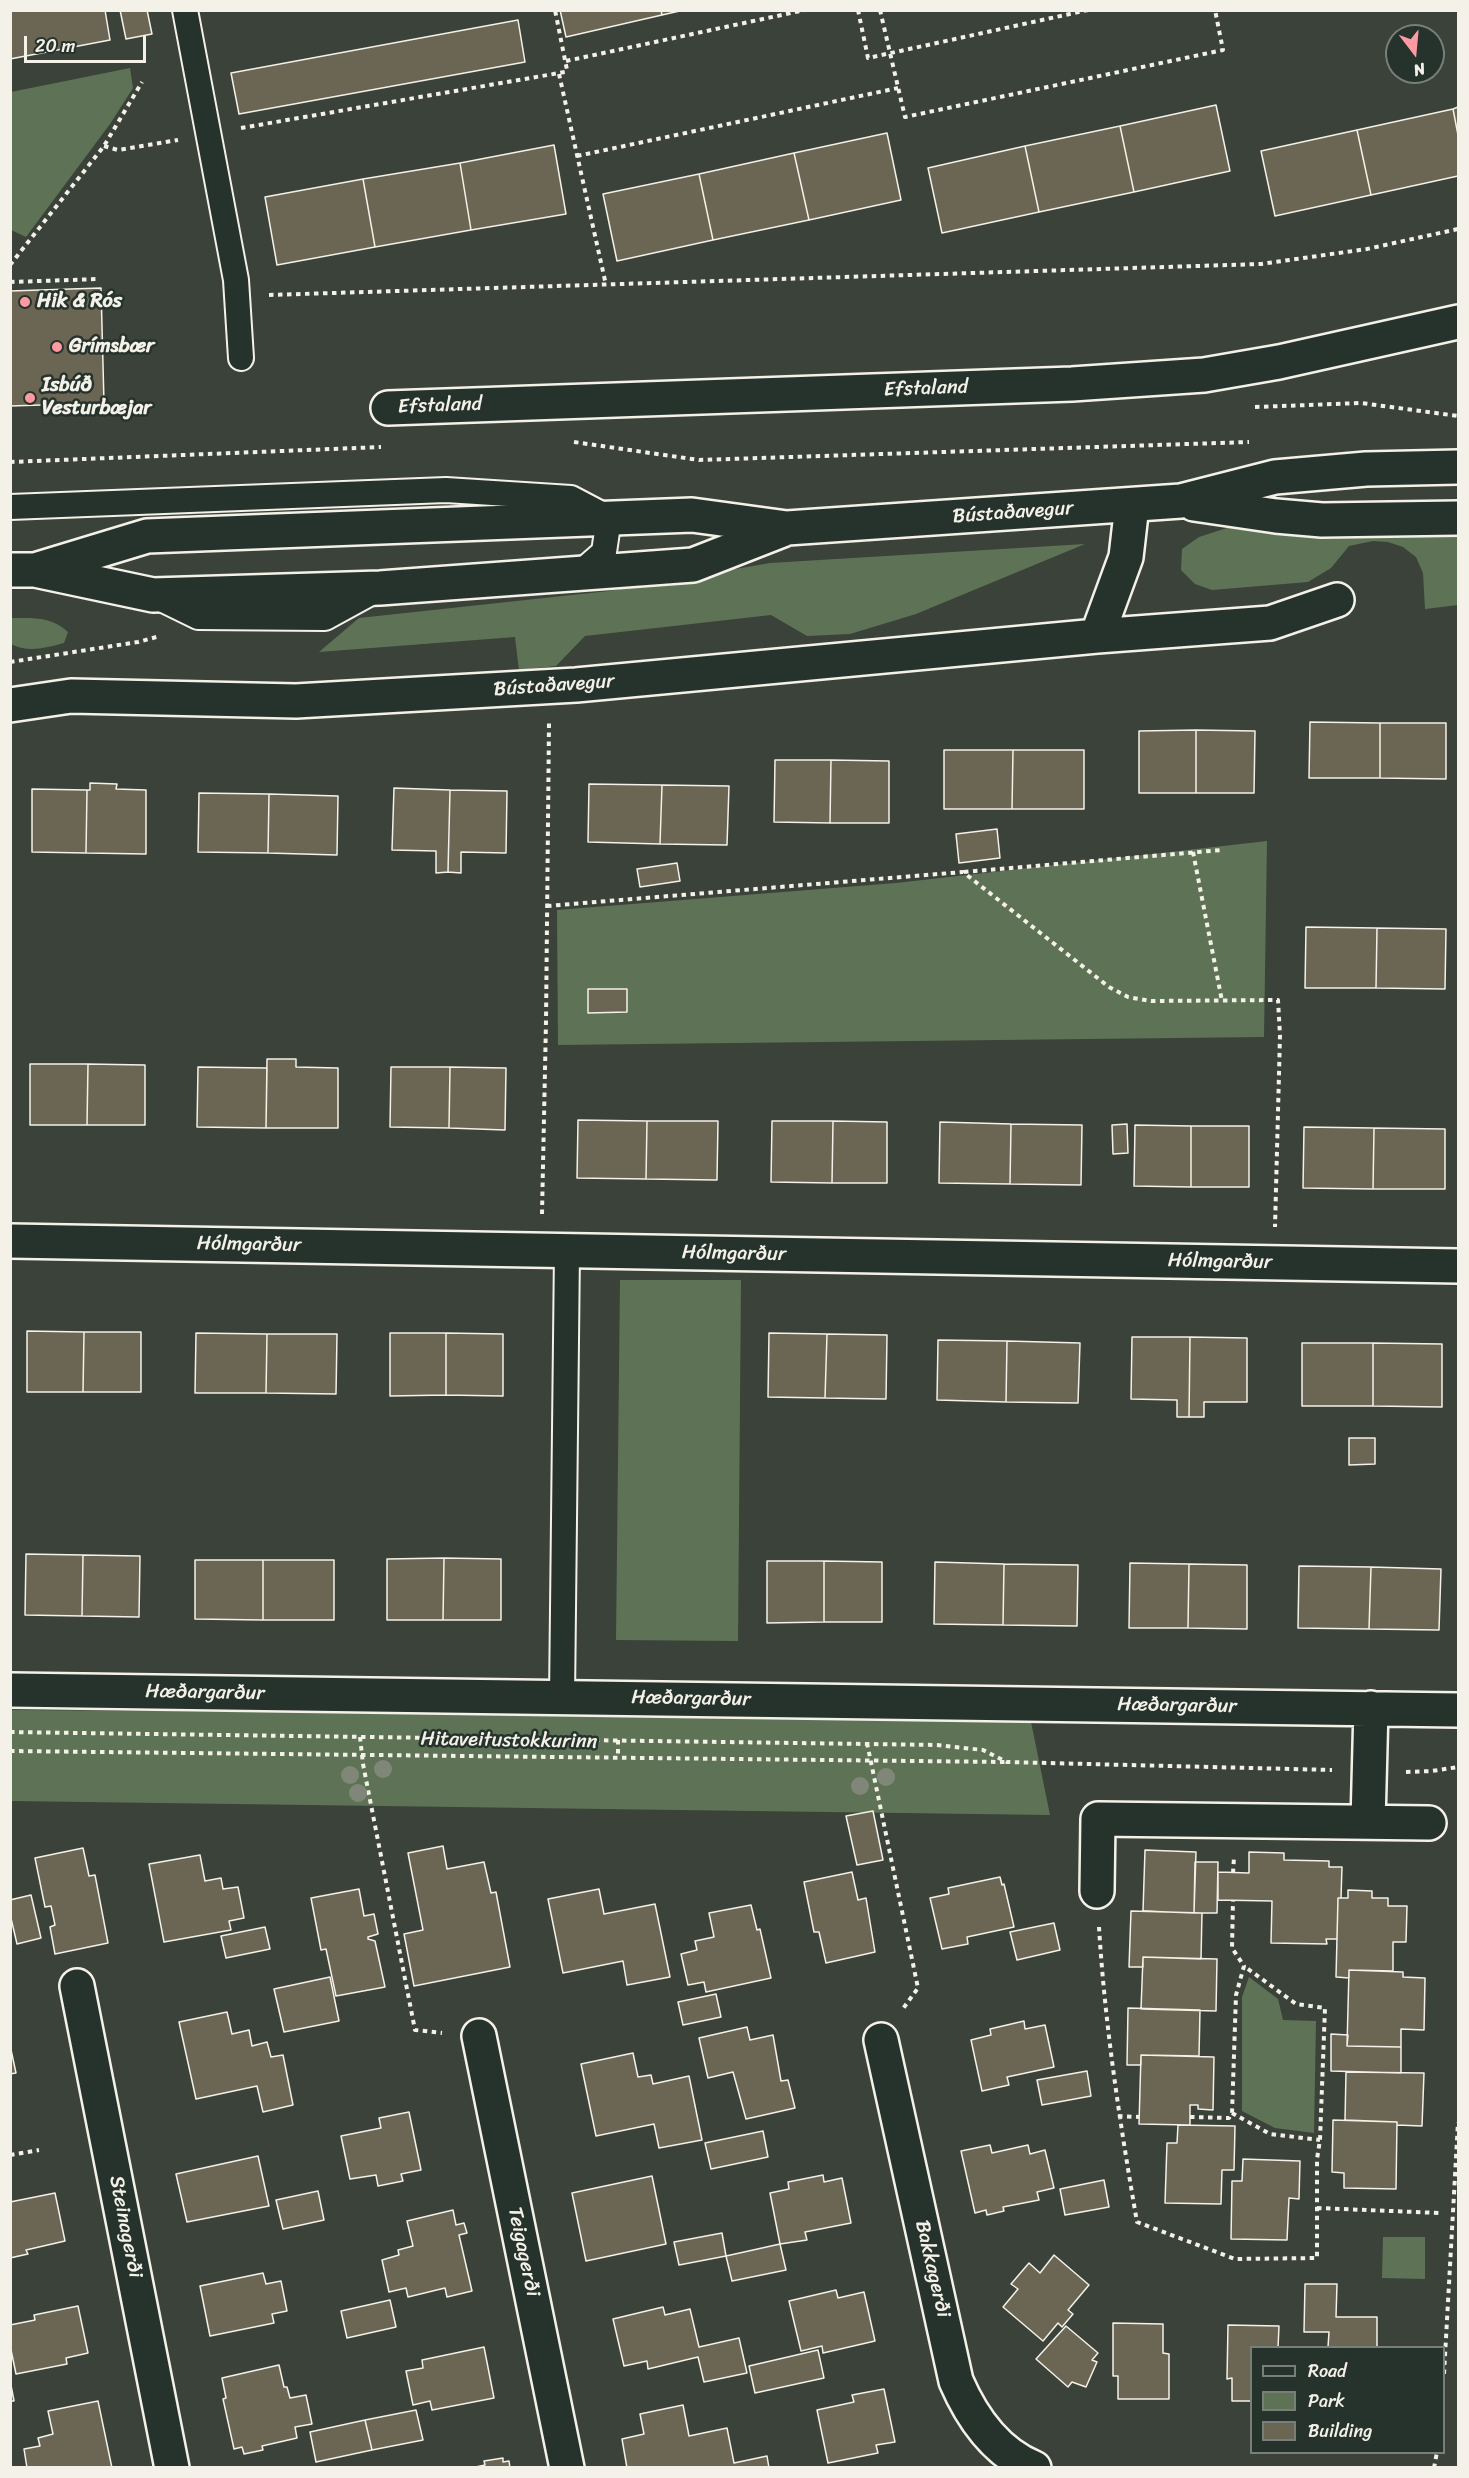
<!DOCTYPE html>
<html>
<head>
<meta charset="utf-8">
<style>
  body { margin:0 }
  #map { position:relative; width:1469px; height:2478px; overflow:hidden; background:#3b4239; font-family:Sriracha,sans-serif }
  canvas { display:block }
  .frame { position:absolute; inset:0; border:12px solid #f4f1e8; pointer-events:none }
  .legend { position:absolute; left:1250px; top:2346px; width:195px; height:108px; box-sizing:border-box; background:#26332d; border:2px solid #787f78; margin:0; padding:8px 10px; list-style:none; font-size:18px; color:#f4f1e8 }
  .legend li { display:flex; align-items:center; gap:12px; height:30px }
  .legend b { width:30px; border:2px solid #787f78 }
  .north { position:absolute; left:1385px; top:24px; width:60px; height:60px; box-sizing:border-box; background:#26332d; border:2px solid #787f78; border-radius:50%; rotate:164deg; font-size:16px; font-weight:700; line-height:24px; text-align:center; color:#f4f1e8 }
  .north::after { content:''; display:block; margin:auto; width:21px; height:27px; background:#ff9aa2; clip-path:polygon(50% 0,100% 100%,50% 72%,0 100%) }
  .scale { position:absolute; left:24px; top:36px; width:122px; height:27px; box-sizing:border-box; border:3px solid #f4f1e8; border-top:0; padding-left:8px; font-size:18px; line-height:21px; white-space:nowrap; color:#f4f1e8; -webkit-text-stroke:4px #26332d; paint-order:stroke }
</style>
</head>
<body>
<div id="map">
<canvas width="1469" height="2478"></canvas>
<div class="frame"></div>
<ul class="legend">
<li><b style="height:8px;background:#26332d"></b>Road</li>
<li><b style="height:16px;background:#5e7356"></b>Park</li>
<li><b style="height:16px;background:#6b6654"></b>Building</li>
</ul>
<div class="north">N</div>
<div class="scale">20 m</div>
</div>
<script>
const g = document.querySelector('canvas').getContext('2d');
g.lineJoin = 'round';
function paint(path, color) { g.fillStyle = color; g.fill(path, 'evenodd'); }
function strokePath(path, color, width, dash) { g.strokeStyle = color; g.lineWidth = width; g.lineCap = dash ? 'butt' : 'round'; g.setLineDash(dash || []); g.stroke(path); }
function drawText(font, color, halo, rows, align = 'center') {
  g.font = font + ' Sriracha,sans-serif'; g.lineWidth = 5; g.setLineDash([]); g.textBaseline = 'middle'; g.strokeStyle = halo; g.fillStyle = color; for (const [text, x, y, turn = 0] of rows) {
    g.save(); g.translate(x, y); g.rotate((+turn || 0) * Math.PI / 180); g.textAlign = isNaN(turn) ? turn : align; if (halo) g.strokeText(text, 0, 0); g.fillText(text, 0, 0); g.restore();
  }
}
paint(new Path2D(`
  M130,68L133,88L110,124L26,237L11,230V92Z
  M1233,526L1458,534V605L1425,609L1423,573L1416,557L1403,547L1388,542L1373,541L1349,546L1331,568L1308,582L1212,590L1195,584L1181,570L1182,549L1199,537Z
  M1085,544L916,614L850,634L807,636L771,615L585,636L556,666L519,670L515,637L319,652L359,618L609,591L770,563Z
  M11,618C33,618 51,616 68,632L64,643C46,648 27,653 11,644Z
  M1267,841L1264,1037L558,1045L557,910L896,883Z
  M620,1280H741L738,1641L616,1640Z
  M11,1710L1030,1717L1050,1815L11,1801Z
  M1249,1977L1278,1999L1283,2020L1316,2021L1314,2133L1275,2128L1242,2111V1997Z
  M1383,2237H1425V2279L1382,2278Z`), '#5e7356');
const building = new Path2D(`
  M10,10H105L110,40L10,59Z
  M120,10H147L152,34L126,39Z
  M560,10H661L662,15L566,37Z
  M661,10H684L662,15Z
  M518,20L525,62L239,114L231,73Z
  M1216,105L1230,171L1134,192L1120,126Z
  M1458,107V135L1453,109Z
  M1453,109L1458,135V176L1371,195L1357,130Z
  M1120,126L1134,192L1039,212L1025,146Z
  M1357,130L1371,195L1275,216L1261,151Z
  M887,133L901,200L809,220L794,153Z
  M554,145L566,214L471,230L460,163Z
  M1025,146L1039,212L942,233L928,168Z
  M794,153L809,220L713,240L699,174Z
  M460,163L471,230L375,247L363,179Z
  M699,174L713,240L617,261L603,194Z
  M363,179L375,247L277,265L265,197Z
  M101,288L104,403L10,406V291Z
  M1310,722L1380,723V778H1309Z
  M1380,723H1446V779L1380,778Z
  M1196,730L1255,731L1254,793H1196Z
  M1196,730V793H1139V731Z
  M944,750H1013L1012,809H944Z
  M1013,750H1084V809H1012Z
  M775,760H831L830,823L774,822Z
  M831,760L889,761V823H830Z
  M90,783L117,784L116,789L146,790V854L86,853L87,790H90Z
  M589,784L662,785L660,844L588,842Z
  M662,785L729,786L727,845L660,844Z
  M394,788L450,790L448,872L436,873V851L392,850Z
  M32,789L87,790L86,853L32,852Z
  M450,790L507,791L506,853L461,852V873L448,872Z
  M199,793L269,794L268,853L198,852Z
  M269,794L338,796L337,855L268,853Z
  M997,829L1000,858L959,863L956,834Z
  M677,863L680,881L640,887L637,869Z
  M1306,927L1377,928L1376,988H1305Z
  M1377,928L1446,929L1445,989L1376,988Z
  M588,989H627V1012L588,1013Z
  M267,1059H296V1067L338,1068V1128H266Z
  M30,1064H88L87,1125H30Z
  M88,1064L145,1065V1125H87Z
  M198,1067L267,1068L266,1128L197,1127Z
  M391,1067H450L449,1128L390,1127Z
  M450,1067L506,1068L505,1130L449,1128Z
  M578,1120L647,1121L646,1179L577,1178Z
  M647,1121H718L717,1180L646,1179Z
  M772,1121H833L832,1183L771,1182Z
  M833,1121L887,1122V1183H832Z
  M940,1122L1011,1124L1010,1184L939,1183Z
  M1011,1124L1082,1125L1081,1185L1010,1184Z
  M1127,1124L1128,1153L1113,1154L1112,1125Z
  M1135,1125L1191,1126V1187L1134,1186Z
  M1191,1126H1249V1187H1191Z
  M1304,1127L1374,1128L1373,1189L1303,1188Z
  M1374,1128L1445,1129V1189H1373Z
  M27,1331L84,1332L83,1392H27Z
  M84,1332H141V1392H83Z
  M196,1333L267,1334L266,1393H195Z
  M390,1333H446V1395L390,1396Z
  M446,1333L503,1334V1396L446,1395Z
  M769,1333L827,1334L825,1398L768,1397Z
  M267,1334H337L336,1394L266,1393Z
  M827,1334L887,1335L886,1399L825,1398Z
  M1132,1337H1190L1189,1417H1177V1400L1131,1399Z
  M1190,1337L1247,1338V1402H1204V1417H1189Z
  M938,1340L1007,1341L1006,1402L937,1400Z
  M1007,1341L1080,1343L1078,1403L1006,1402Z
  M1302,1343H1373V1406H1302Z
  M1373,1343L1442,1344V1407L1373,1406Z
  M1349,1438H1375V1464L1349,1465Z
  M26,1554L83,1555L82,1616L25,1615Z
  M83,1555L140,1556L139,1617L82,1616Z
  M444,1558L443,1620H387V1559Z
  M444,1558L501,1559V1620H443Z
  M195,1560H263V1620L195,1619Z
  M263,1560H334V1620H263Z
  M767,1561H824V1622L767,1623Z
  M824,1561L882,1562V1622H824Z
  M935,1562L1004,1564L1003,1625L934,1624Z
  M1130,1563L1189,1564L1188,1628H1129Z
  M1004,1564L1078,1565L1077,1626L1003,1625Z
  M1189,1564L1247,1565V1629L1188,1628Z
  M1299,1566L1371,1567L1369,1629L1298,1628Z
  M1371,1567L1441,1569L1439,1630L1369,1629Z
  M873,1811L883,1860L857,1865L846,1816Z
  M443,1846L447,1869L484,1862L491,1893L496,1892L510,1967L414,1986L404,1934L423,1930L408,1853Z
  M83,1848L89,1876L95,1875L108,1943L55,1954L50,1927L55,1925L51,1906L45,1907L35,1858Z
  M1145,1850L1196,1852L1194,1913L1143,1911Z
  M1249,1852L1284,1853V1860L1329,1861V1867H1342L1341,1898H1338L1337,1939H1326L1327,1944L1271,1943L1272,1901L1218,1900V1872L1249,1873Z
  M200,1855L205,1881L221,1878L223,1889L238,1887L244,1918L229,1921L231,1930L164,1942L149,1864Z
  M1195,1862H1218L1217,1913H1194Z
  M852,1872L858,1900L866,1898L875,1952L826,1963L819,1932H814L804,1882Z
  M1000,1877L1002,1885L1004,1884L1014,1927L967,1937L968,1944L942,1949L930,1898L949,1894L948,1888Z
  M359,1889L364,1916L374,1914L378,1934L368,1937V1939L375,1941L385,1987L336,1996L326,1949L321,1950L311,1898Z
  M599,1889L604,1914L655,1904L670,1977L627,1985L623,1961L563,1973L548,1899Z
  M1348,1890L1372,1891V1898H1388V1906H1407L1406,1942H1393V1971L1349,1970V1978L1336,1977L1338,1898H1348Z
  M31,1895L41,1938L17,1944L10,1914V1900Z
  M751,1905L757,1930L760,1929L771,1978L706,1992L704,1982L688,1985L681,1954L697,1950L695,1941L714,1937L709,1913Z
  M1131,1911L1202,1913L1201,1959L1143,1957V1967H1129Z
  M1054,1923L1060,1950L1017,1960L1010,1932Z
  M265,1927L270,1949L226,1958L221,1936Z
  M1143,1957L1217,1959L1216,2011L1141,2009Z
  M1349,1970L1403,1972V1977L1425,1978L1424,2030L1401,2029V2047L1347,2046Z
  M330,1977L339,2021L284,2032L274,1989Z
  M716,1994L721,2017L683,2025L678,2002Z
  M1128,2008L1200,2010L1199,2056L1141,2055V2065H1127Z
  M227,2012L232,2034L249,2030L252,2046L267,2042L271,2057L283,2055L293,2105L263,2112L257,2086L196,2099L179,2022Z
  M1024,2021L1025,2029L1045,2025L1054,2067L1007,2077L1009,2085L982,2091L971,2040L991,2035L990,2029Z
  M747,2027L750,2040L773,2035L781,2081L788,2080L795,2108L746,2119L733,2072L708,2078L699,2038Z
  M1331,2034L1348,2035L1347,2046L1401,2047V2073L1331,2071Z
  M10,2045L16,2073L10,2074Z
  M633,2053L638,2077L651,2075L653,2084L689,2076L702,2140L659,2148L654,2124L596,2136L581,2064Z
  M1141,2055L1214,2057L1213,2110L1198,2109V2105H1190V2125L1139,2124Z
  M1087,2071L1091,2096L1042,2105L1037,2080Z
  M1346,2072L1424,2073L1422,2126L1397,2125V2122L1345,2120Z
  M409,2112L421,2170L401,2174L403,2181L378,2186L376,2175L350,2179L341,2136L381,2128L379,2118Z
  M1333,2120L1397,2122L1396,2189L1344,2188V2173L1332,2172Z
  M1178,2125L1235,2126L1234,2170H1222L1221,2204L1165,2203L1167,2143H1177Z
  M763,2131L768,2157L711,2169L705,2143Z
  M990,2145L992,2153L1028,2145L1030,2154L1045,2150L1054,2188L1037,2192L1039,2200L1003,2207L1004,2211L987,2215L986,2210L975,2213L961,2151Z
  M258,2156L269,2206L187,2222L176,2174Z
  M1243,2159L1300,2161L1299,2199L1289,2198L1287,2240L1231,2239L1232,2181H1242Z
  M823,2175L824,2182L842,2178L851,2223L805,2232L807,2240L780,2244L770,2193L789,2189L788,2182Z
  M652,2176L666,2244L586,2261L572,2193Z
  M1104,2180L1109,2207L1065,2215L1060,2189Z
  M318,2191L324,2220L283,2229L276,2200Z
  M55,2193L65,2241L26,2250L28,2254L10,2258V2202Z
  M453,2210L456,2225L464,2223L467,2233L459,2235L472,2291L447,2297L445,2288L408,2297L406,2288L389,2292L382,2260L399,2255L398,2250L413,2246L407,2221Z
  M722,2233L726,2256L679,2265L674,2242Z
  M780,2244L786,2270L732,2281L726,2256Z
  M1054,2255L1089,2285L1068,2310L1073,2314L1062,2327L1058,2323L1043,2341L1003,2307L1018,2289L1011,2284L1029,2263L1040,2273Z
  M263,2273L266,2284L281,2281L287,2311L272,2314L274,2323L210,2336L200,2286Z
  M1305,2284H1337L1336,2317H1377V2347L1381,2348H1325L1328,2347L1329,2332H1304Z
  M836,2290L838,2298L864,2292L875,2341L823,2353L822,2346L801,2351L789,2301Z
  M390,2300L396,2327L347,2338L341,2311Z
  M78,2306L88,2353L66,2358L67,2364L16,2374L10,2345V2325L35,2320L34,2315Z
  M663,2307L665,2315L690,2309L699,2347L739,2338L747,2373L704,2382L698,2357L648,2369L647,2361L624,2366L613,2319Z
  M1113,2323L1163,2324V2353L1169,2354V2399H1118V2376H1113Z
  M1228,2325L1279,2326L1278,2348H1252V2401H1232V2378L1227,2379Z
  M1066,2326L1098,2353L1092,2360L1097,2362L1086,2387L1072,2382L1068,2387L1036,2359Z
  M484,2347L494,2398L432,2410L430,2401L413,2405L406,2371L423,2368L422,2360Z
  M818,2350L824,2378L755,2393L749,2366Z
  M279,2365L284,2387H287L290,2398L306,2395L312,2424L295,2427L297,2438L262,2446L263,2450L244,2454L242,2447L234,2449L223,2399L226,2398L222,2378Z
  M10,2380L14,2401H10Z
  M884,2389L895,2442L876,2445L878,2453L828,2463L817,2410L854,2402L852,2395Z
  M98,2401L112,2468H27L24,2449L40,2446L38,2438L53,2434L48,2411Z
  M683,2405L689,2436L727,2428L734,2463L767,2456L769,2468H627L622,2439L644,2434L640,2414Z
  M416,2410L423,2440L372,2450L365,2420Z
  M365,2420L372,2450L316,2462L310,2432Z
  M503,2458V2462L509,2461L510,2468H471L485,2465L484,2461Z`);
paint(building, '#6b6654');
strokePath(building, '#f4f1e8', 1.5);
const service = new Path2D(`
  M185,10L236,280L241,358
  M10,507L446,490L571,498L609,518L604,552L580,573
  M155,596L198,617L325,618L378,589
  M562,1698L567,1251`);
const minor = new Path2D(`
  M388,408L1072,384L1204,375L1279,362L1458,322
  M1097,636L1126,557L1132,505
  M10,705L71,696L296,701L576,685L1097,636L1270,623L1337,600
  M10,1241L1458,1266
  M10,1690L1458,1710
  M1368,1822L1371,1708
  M1097,1891L1098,1819L1429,1823
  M77,1986L172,2468
  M479,2036L567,2468
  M881,2040L956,2381C972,2418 995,2452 1034,2468`);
const secondary = new Path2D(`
  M1194,504L1276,516L1322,520L1458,518
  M10,570H35L153,595L380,588L693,565L785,529
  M35,570L147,536L692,515L787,528L1181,501L1275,477L1366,469L1458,467`);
strokePath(service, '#f4f1e8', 28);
strokePath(minor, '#f4f1e8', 38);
strokePath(secondary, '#f4f1e8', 38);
strokePath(new Path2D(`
  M858,10L868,58L1088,10
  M880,10L905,117L1223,50L1215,10
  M566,61L805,10
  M559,74L606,285
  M241,128L565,72L567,70L555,10
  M104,146L118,150L178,140
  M577,156L898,88
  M10,265L104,146L142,82
  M10,282L99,279
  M269,295L1261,264L1367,249L1458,229
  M1255,407L1361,403L1458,416
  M574,442L699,460L1249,442
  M10,462L381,447
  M10,662L138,642L160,636
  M1193,852L1222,1001
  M964,872L1222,850
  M547,906L963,872L1109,987L1128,997L1151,1001L1278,1000L1280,1035L1275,1227
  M542,1214L546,1021L549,723
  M10,1732L937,1745L983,1750L1007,1762L1332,1770
  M360,1737L363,1764L415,2030L442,2033
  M618,1740V1757
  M867,1743L918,1988L902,2010
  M10,1751L1006,1762
  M1406,1772L1432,1771L1458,1767
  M1233,1873L1234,1857
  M1099,1927C1105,2026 1120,2124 1137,2222L1235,2259L1317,2258V2159L1320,2140L1325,2008L1296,2004L1244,1966
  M1232,2113L1270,2134L1320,2140
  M1118,2116L1139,2117
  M1190,2117L1229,2118L1232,2113L1236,1995L1244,1966L1232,1948L1233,1900
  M10,2155L39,2150
  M1317,2208L1440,2213
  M1444,2374L1458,2122
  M1434,2468L1437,2452`), '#f4f1e8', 4, [4.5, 4.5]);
strokePath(service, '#26332d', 24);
strokePath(minor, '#26332d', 33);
strokePath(secondary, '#26332d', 33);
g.fillStyle = '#808779';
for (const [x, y] of [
  [383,1769],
  [350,1775],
  [886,1777],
  [860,1786],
  [358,1793]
]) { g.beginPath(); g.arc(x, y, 9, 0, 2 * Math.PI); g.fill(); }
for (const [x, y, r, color] of [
  [25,302,6,"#ff9aa2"],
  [57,347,6,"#ff9aa2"],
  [30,398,6,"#ff9aa2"]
]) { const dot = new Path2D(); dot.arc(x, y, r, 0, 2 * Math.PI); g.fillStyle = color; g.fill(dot); strokePath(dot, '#26332d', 2); }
drawText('bold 20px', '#f4f1e8', '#26332d', [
  ["Hik & Rós",37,302],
  ["Grímsbær",69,347],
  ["Isbúð",42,386],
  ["Vesturbæjar",42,409]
], 'left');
drawText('20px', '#f4f1e8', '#26332d', [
  ["Efstaland",926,389,-2],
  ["Efstaland",440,406,-2],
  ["Bústaðavegur",1013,513,-4],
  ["Bústaðavegur",554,686,-4],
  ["Hólmgarður",249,1245,1],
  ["Hólmgarður",734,1254,1],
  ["Hólmgarður",1220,1262,1],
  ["Hæðargarður",205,1693,1],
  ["Hæðargarður",691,1699,1],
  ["Hæðargarður",1177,1706,1],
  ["Hitaveitustokkurinn",509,1741,1],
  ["Steinagerði",125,2227,79],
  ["Teigagerði",523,2252,78],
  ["Bakkagerði",932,2269,77]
]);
</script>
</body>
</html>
